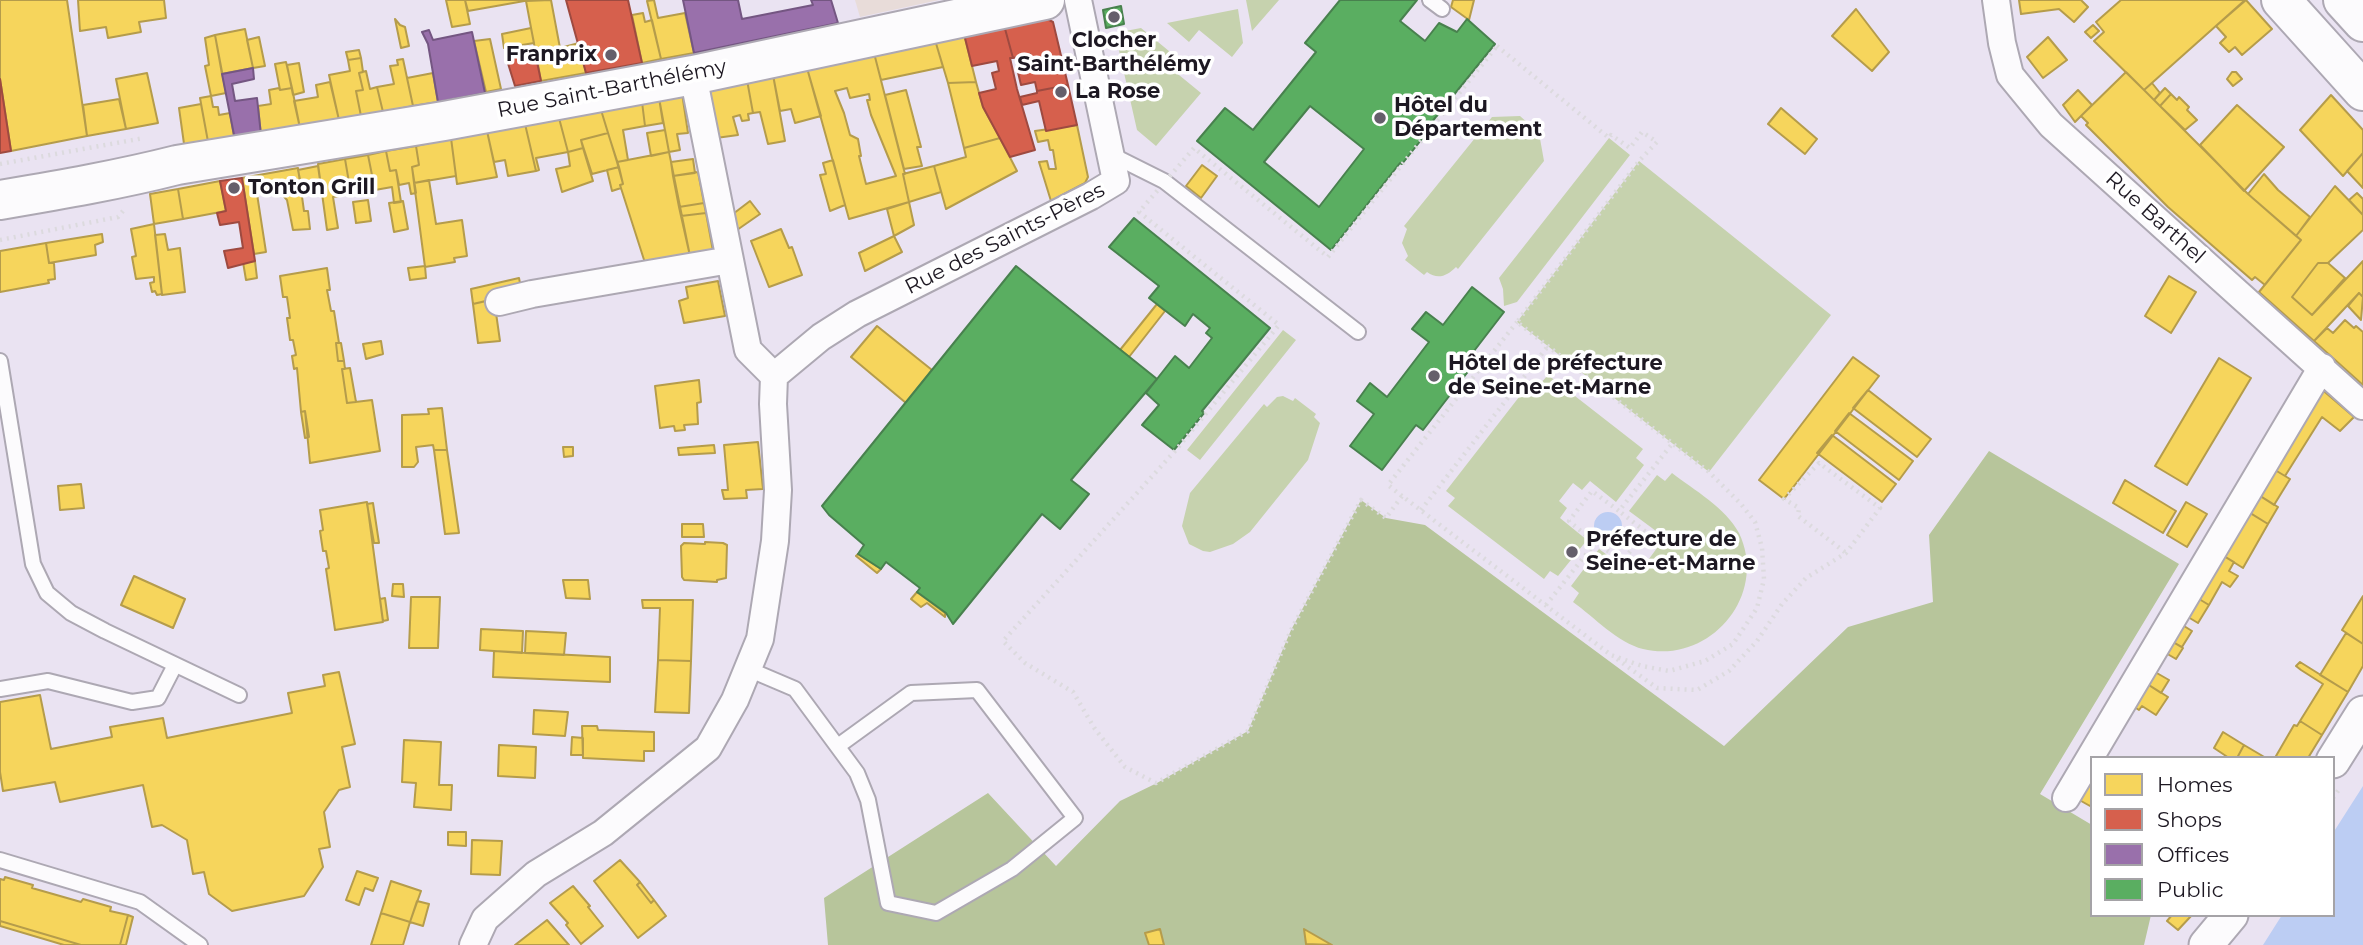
<!DOCTYPE html>
<html>
<head>
<meta charset="utf-8">
<style>
  body { margin:0 }
  #map { position:relative; width:2363px; height:945px; overflow:hidden; background:#eae3f2; font-family:Montserrat,sans-serif }
  canvas { display:block }
  .legend { position:absolute; left:2090px; top:756px; width:245px; height:161px; box-sizing:border-box; background:#fff; border:2px solid #a5a3a7; margin:0; padding:9px 12px; list-style:none; font-size:21px; color:#1d1822 }
  .legend li { display:flex; align-items:center; gap:14px; height:35px }
  .legend b { width:35px; border:2px solid #a5a3a7 }
</style>
</head>
<body>
<div id="map">
<canvas width="2363" height="945"></canvas>
<ul class="legend">
<li><b style="height:19px;background:#f6d55c"></b>Homes</li>
<li><b style="height:19px;background:#d6604d"></b>Shops</li>
<li><b style="height:19px;background:#9970ab"></b>Offices</li>
<li><b style="height:19px;background:#5aae61"></b>Public</li>
</ul>
</div>
<script>
const g = document.querySelector('canvas').getContext('2d');
g.lineJoin = 'round';
function paint(path, color) { g.fillStyle = color; g.fill(path, 'evenodd'); }
function strokePath(path, color, width, dash) { g.strokeStyle = color; g.lineWidth = width; g.lineCap = dash ? 'butt' : 'round'; g.setLineDash(dash || []); g.stroke(path); }
function drawText(font, color, halo, rows, align = 'center') {
  g.font = font + ' Montserrat,sans-serif'; g.lineWidth = 7; g.setLineDash([]); g.textBaseline = 'middle'; g.strokeStyle = halo; g.fillStyle = color; for (const [text, x, y, turn = 0] of rows) {
    g.save(); g.translate(x, y); g.rotate((+turn || 0) * Math.PI / 180); g.textAlign = isNaN(turn) ? turn : align; if (halo) g.strokeText(text, 0, 0); g.fillText(text, 0, 0); g.restore();
  }
}
paint(new Path2D(`
  M855,0H939L860,17Z`), '#e8dcd9');
paint(new Path2D(`
  M1246,0H1279L1252,31Z
  M1238,9L1243,43L1232,57L1199,30L1189,42L1167,23Z
  M1141,28L1175,56L1168,66L1201,93L1156,146L1137,130L1115,33Z
  M1520,116L1539,133L1544,161L1458,269L1456,267C1447,276 1438,280 1427,272L1424,275L1405,260L1408,256L1402,243L1407,229L1404,226L1492,117Z
  M1609,138L1630,155L1517,302L1504,306L1503,289L1499,278Z
  M1639,161L1831,315L1709,472L1517,322Z
  M1283,330L1296,340L1200,460L1187,450Z
  M1548,375L1643,449L1636,458L1644,465L1616,502L1590,481L1582,490L1573,483L1559,501L1567,508L1560,518L1587,540L1558,576L1550,571L1544,579L1448,506L1455,498L1446,491L1533,379L1540,384Z
  M1283,396L1293,401L1295,398L1316,414L1314,417L1320,423L1308,460L1250,532L1233,544L1210,552L1203,551L1189,544L1182,526L1190,493L1264,404L1267,407L1277,397Z
  M1672,473C1694,490 1726,508 1739,533C1769,596 1709,665 1643,649C1618,643 1594,617 1573,602L1579,593L1571,586L1599,549L1626,569L1634,560L1643,567L1657,548L1649,541L1656,531L1629,511L1657,475L1665,481Z`), '#c6d2ae');
paint(new Path2D(`
  M1989,451L2179,564L2040,794L2092,825V915H2151L2144,945H828L824,898L988,793L1056,866L1120,801L1157,783L1248,731L1291,630L1361,500L1386,518L1425,525L1724,746L1848,627L1933,602L1929,535Z`), '#b7c59b');
paint(new Path2D(`
  M1594 526a14 14 0 1 1 28 0a14 14 0 1 1-28 0Z
  M2363,786V945H2263L2282,915H2333V833Z`), '#bccdf3');
const homes = new Path2D(`
  M0,0H67L87,136L11,151L0,79Z
  M78,0H164L166,18L139,22L141,32L108,38L106,27L80,31Z
  M446,0H465L470,24L452,27Z
  M465,0H530L468,11Z
  M551,0L560,48L579,43L586,73L541,81L526,1Z
  M654,0L658,18L685,13L694,53L661,59L647,1Z
  M1453,0H1474L1469,20L1451,7Z
  M2019,0H2081L2088,7L2074,22L2059,9L2021,14Z
  M2121,0H2245L2144,90L2094,41L2104,32L2096,22Z
  M2246,0L2272,29L2242,55L2235,47L2229,52L2220,43L2226,37L2216,26Z
  M1856,9L1889,52L1872,71L1832,36Z
  M643,13L645,22L652,20L661,59L642,63L632,15Z
  M395,19L400,25L405,27L409,46L401,48Z
  M2093,25L2099,31L2091,38L2085,32Z
  M531,28L534,43L504,48L502,34Z
  M245,29L253,68L222,74L215,35Z
  M964,34L976,82L948,83L935,40Z
  M215,35L226,93L211,96L205,66L209,65L205,38Z
  M259,37L265,66L253,68L247,40Z
  M2048,37L2067,60L2043,78L2027,57Z
  M490,39L501,89L486,92L474,41Z
  M935,40L943,67L881,80L874,53Z
  M359,50L361,58L348,60L346,52Z
  M874,53L905,174H903L909,202L849,219L807,68ZM847,88L850,98L869,94L870,100H867L871,115L896,176L866,184L859,156H861L858,139L850,135L844,113L835,91Z
  M361,58L363,72L359,73L363,90L356,91L361,116L339,120L329,75L350,71L348,60Z
  M403,59L413,106L383,112L377,87L394,84L390,66L398,65L397,60Z
  M286,62L292,88L280,90L275,64Z
  M299,63L304,92L293,95L287,65Z
  M807,68L821,116L795,123L791,109L780,111L773,75Z
  M366,71L370,89L377,87L383,112L361,116L356,91L363,90L359,73Z
  M2126,72L2248,194L2301,240L2265,285L2255,277L2252,280L2168,207L2086,125L2088,123L2081,116Z
  M2232,72H2236L2242,79L2233,86L2227,79Z
  M147,73L158,123L126,129L116,79Z
  M433,73L438,102L413,106L407,78Z
  M773,75L785,141L768,144L760,112L753,113L747,80Z
  M747,80L753,113L748,114L749,120L742,121L740,115L733,117L738,135L716,138L709,88Z
  M330,82L339,120L300,128L294,101L318,97L316,85Z
  M976,82L983,107L1000,138L964,148L948,83Z
  M2152,83L2160,93L2154,100L2144,90Z
  M279,88L280,90L292,88L300,128L261,135L258,106L271,104L269,90Z
  M2165,88L2171,94L2160,106L2154,100Z
  M906,90L921,147H917L922,166L904,169L885,95Z
  M2078,90L2092,105L2075,122L2063,105Z
  M682,93L688,133L677,134L680,150L669,152L659,98Z
  M2171,94L2177,100L2179,97L2189,107L2187,110L2197,120L2185,130L2160,106Z
  M2331,95L2363,130V153L2343,176L2300,130Z
  M211,96L213,107H218L219,115L230,113L235,142L209,147L200,98Z
  M659,98L663,123L645,126L642,102Z
  M119,99L126,129L87,136L83,105Z
  M642,102L645,126L623,130L628,160L617,162L601,110Z
  M201,104L209,147L185,151L179,108Z
  M2237,105L2284,147L2244,191L2200,145Z
  M1781,108L1817,139L1805,154L1768,124Z
  M601,110L608,133L581,140L583,148L568,152L559,118Z
  M559,118L568,152L536,158L539,170L536,171L525,124Z
  M525,124L536,171L508,176L505,160L494,162L487,131Z
  M1077,125L1088,177L1085,183L1051,201L1039,162L1047,161L1049,169H1056L1053,150H1050L1048,140L1038,142L1035,131Z
  M665,130L669,152L651,156L647,133Z
  M487,131L497,177L457,184L451,138Z
  M608,133L619,167L592,174L581,140Z
  M451,138L456,176L414,183L412,167L419,165L416,146Z
  M1000,138L1017,171L946,209L934,166L966,157L964,148Z
  M416,146L419,165L412,167L416,193L411,194L409,183L399,185L396,170L390,171L386,151Z
  M583,148L593,181L562,192L556,169L570,166L568,152Z
  M386,151L390,171L396,170L401,202L394,203L392,187L375,190L368,155Z
  M669,152L690,256L646,266L620,185L623,184L617,162Z
  M2363,153V188L2347,171Z
  M368,155L375,190L351,194L345,159Z
  M345,159L351,194L333,197L338,228L327,230L318,164Z
  M693,159L695,173L673,176L671,162Z
  M833,160L845,205L830,211L820,175L826,174L823,163Z
  M1202,165L1217,176L1201,198L1186,186Z
  M318,166L320,180L301,184L298,170Z
  M934,166L941,192L909,202L903,174Z
  M619,167L623,184L620,185L621,188L612,191L607,170Z
  M298,168L304,211H308L310,229L293,230L287,200L279,191L257,194L266,252L254,254L242,178Z
  M698,172L704,203L679,207L673,176Z
  M2264,174L2278,190L2310,217L2296,236L2248,194Z
  M429,180L436,224L462,220L467,256L454,258L455,262L425,267L414,183Z
  M220,181L226,211L183,219L178,189Z
  M2335,186L2363,215V230L2328,263H2318L2292,297L2312,315L2363,261V297L2359,293L2314,341L2259,292L2301,240L2296,236Z
  M178,189L183,219L154,224L150,194Z
  M2357,193L2363,199V215L2349,200Z
  M368,200L371,221L356,223L353,202Z
  M403,201L408,229L394,232L389,203Z
  M750,201L760,214L737,230L729,217Z
  M909,202L914,225L894,236L887,209Z
  M704,203L706,213L681,216L679,207Z
  M706,213L713,251L690,256L681,216Z
  M154,224L162,294L157,295L155,291L152,292L150,283L154,282V277L136,279L132,257L136,256L131,229Z
  M781,229L789,248L792,247L802,275L769,287L751,241Z
  M102,234L103,242L95,245L96,255L49,263L46,243Z
  M165,234L168,250L180,248L185,292L162,295L155,235Z
  M894,236L902,252L865,271L859,253Z
  M46,243L49,263H54L55,279L48,280L49,283L0,292V251Z
  M255,261L257,278L246,280L243,262Z
  M2318,263H2328L2345,278L2312,315L2292,297Z
  M425,266L426,278L410,280L408,268Z
  M327,268L330,290H327L331,311H334L339,343H336L338,361H344L345,369H342L347,403L372,400L380,451L310,463L305,411L301,412L297,368L294,369L292,356L296,355L293,340H290L287,318H290L287,297H283L280,276Z
  M2169,276L2196,292L2171,333L2145,316Z
  M519,278L522,293L473,304L471,289Z
  M718,281L725,316L684,323L679,301L688,298L686,287Z
  M2359,293L2363,297L2361,320L2348,306Z
  M494,299L500,341L478,343L473,304Z
  M1157,304L1165,311L1129,357L1120,350Z
  M2345,320L2354,328L2356,326L2363,332V385L2314,341L2327,328L2333,333Z
  M877,326L932,370L906,403L851,357Z
  M381,341L383,354L366,359L363,344Z
  M336,343H341L344,361H338Z
  M1853,357L1879,376L1784,499L1759,480Z
  M2219,358L2251,378L2187,485L2155,466Z
  M350,368L356,402L347,403L342,369Z
  M699,380L701,402L697,403L698,424L684,425L685,430L675,431L674,426L660,428L655,386Z
  M2319,387L2354,417L2340,431L2322,417L2285,476L2270,467Z
  M1868,390L1931,439L1917,457L1853,408Z
  M442,408L447,450H434L433,445L416,447L418,462L414,467H402V415L429,414L428,409Z
  M305,411L309,437L305,438L301,412Z
  M1849,413L1913,461L1899,480L1835,431Z
  M1832,435L1896,484L1882,502L1817,453Z
  M758,442L763,489L746,490L747,498L724,499L722,490H728L724,445Z
  M714,445L715,453L679,455L678,448Z
  M563,447H573V456L564,457Z
  M434,450H447L459,533L445,534Z
  M2270,467L2290,479L2274,505L2254,492Z
  M2125,480L2176,511L2163,533L2113,503Z
  M81,484L84,508L60,510L58,486Z
  M2254,492L2278,507L2268,524L2244,509Z
  M367,502L383,622L335,630L326,569L329,568L326,551H323L320,531L323,530L320,510Z
  M2186,502L2207,514L2187,547L2167,535Z
  M373,503L379,543H374L367,504Z
  M2245,510L2268,524L2243,568L2219,553Z
  M682,524H703L704,537H682Z
  M705,542L723,543L727,545L726,578L717,580V582L684,580L682,577L681,546L684,543L705,544Z
  M2219,553L2234,562L2229,571L2238,576L2230,587L2222,582L2209,605L2194,596Z
  M858,554L881,569L877,573L856,556Z
  M134,576L185,599L173,628L121,605Z
  M563,580H588L590,599L566,598Z
  M393,584H403L404,597L392,596Z
  M917,592L945,613V617L927,603L921,607L911,599Z
  M2194,596L2209,605L2198,623L2183,614Z
  M2363,596V644L2342,630Z
  M411,597H440L438,648H409Z
  M385,598L388,620L383,621L380,599Z
  M642,600H693L691,661L658,660L660,608H643Z
  M2176,621L2192,631L2182,647L2166,638Z
  M481,629L523,631L522,653L480,650Z
  M526,631L566,633L564,655L525,653Z
  M2346,633L2363,644V666L2348,692L2320,675Z
  M2166,638L2183,648L2176,659L2159,649Z
  M494,651L610,657V682L493,677Z
  M658,660L691,661L689,713L655,712Z
  M2300,662L2348,692L2322,735L2300,721L2323,684L2301,670L2296,666Z
  M2148,668L2169,680L2161,693L2141,680Z
  M339,672L355,744L342,747L350,787L339,790L324,812L330,847L319,849L323,867L304,896L232,911L209,894L204,872L193,874L187,840L162,825L152,827L143,785L60,802L55,782L3,791L0,772V702L40,695L51,749L112,737L110,727L163,718L167,738L292,713L288,693L325,686L323,675Z
  M2141,680L2168,697L2156,715L2142,706L2139,710L2128,703Z
  M534,710L568,712L565,736L533,734Z
  M2300,721L2322,735L2308,758H2279L2276,756L2294,725L2297,726Z
  M582,726H597L598,730L654,732V751H644V761L583,758Z
  M2223,732L2244,745L2237,758H2229L2214,748Z
  M572,737L583,738V755H571Z
  M404,740L441,742L439,785H452L451,810L414,807L416,783L402,782Z
  M499,745L536,747L535,778L498,776Z
  M2244,745L2266,758H2237Z
  M2092,771V804L2090,806L2074,797Z
  M448,832H466V846L448,845Z
  M472,840L502,841L500,875L471,874Z
  M620,860L640,882L637,885L651,903L654,900L666,916L638,938L594,881Z
  M357,871L378,878L373,891L365,888L359,905L346,900Z
  M5,877L33,885L32,888L81,902L83,899L111,907L110,911L128,915L120,945H81L0,921V879L4,880Z
  M391,881L421,891L410,922L381,913Z
  M640,882L654,900L651,903L637,885Z
  M573,886L590,906L588,907L603,926L581,944L566,925L568,923L550,903Z
  M417,901L429,904L423,926L410,922Z
  M381,913L410,922L403,945H371Z
  M128,915L133,917L126,945H120Z
  M2172,915H2192L2178,930L2167,921Z
  M547,920L569,945H515Z
  M0,921L81,945H64L0,926Z
  M1160,929L1164,945H1149L1145,933Z
  M1304,929L1332,945L1306,944Z`);
paint(homes, '#f6d55c');
strokePath(homes, '#b59c4b', 2);
const shops = new Path2D(`
  M566,0H628L642,63L586,73Z
  M1045,18L1053,22L1068,85L1037,91L1035,82L1021,85L1017,68L1032,65L1030,54L1013,58L1004,25Z
  M1004,25L1013,58H1010L1017,89L1035,150L1010,157L983,107L979,93L996,89L992,73L999,71L997,61L972,66L964,34Z
  M535,52L541,81L515,86L506,57Z
  M0,79L11,151L0,153Z
  M1068,85L1077,125L1046,131L1039,101L1022,105L1020,97L1037,93V91Z
  M242,178L255,261L228,268L224,251L243,248L239,222L220,225L217,213L226,211L220,181Z`);
paint(shops, '#d6604d');
strokePath(shops, '#9e4a40', 2);
const offices = new Path2D(`
  M683,0H738L742,19L813,5L811,0H831L838,23L694,53Z
  M429,30L433,40L472,32L485,93L438,102L428,44L422,32Z
  M253,68L254,79L232,84L235,101L257,98L261,135L235,140L222,74Z`);
paint(offices, '#9970ab');
strokePath(offices, '#745682', 2);
const public = new Path2D(`
  M1340,0H1417L1400,21L1425,41L1439,23L1457,32L1467,19L1495,44L1427,128L1429,130L1402,164L1400,163L1331,250L1197,141L1225,108L1253,130L1316,52L1305,43ZM1310,106L1364,149L1319,207L1264,162Z
  M1121,6L1124,24L1106,28L1103,10Z
  M1134,218L1270,328L1202,411L1204,413L1174,450L1142,425L1159,405L1146,393L1175,356L1189,368L1212,338L1206,333L1210,328L1193,314L1185,326L1149,298L1159,286L1109,247Z
  M1016,266L1157,379L1071,480L1089,494L1060,529L1042,514L953,624L946,613L917,592L920,588L886,562L881,569L858,554L864,545L829,515L822,506Z
  M1472,287L1504,312L1464,364L1470,369L1423,430L1416,425L1382,470L1350,446L1374,414L1357,401L1370,383L1387,397L1429,342L1412,329L1426,312L1443,325Z`);
paint(public, '#5aae61');
strokePath(public, '#48814e', 2);
const service = new Path2D(`
  M1430,0L1442,9
  M1110,154L1164,181L1358,332
  M0,361L33,564L47,593L71,613L105,631L239,695
  M748,669L795,689L857,773L868,800L888,903L936,913L1012,869L1075,818L977,690L911,693L838,746
  M0,689L48,681L132,702L158,698L175,665
  M0,860L140,902L200,945`);
const minor = new Path2D(`
  M1996,0L2002,43L2010,75L2051,125L2363,406
  M499,302L532,294L730,260
  M774,376L821,337L857,314L1091,196L1116,181L1078,0
  M2066,798L2322,367
  M473,945L485,919L536,874L603,833L708,748L735,700L760,639L775,541L778,490L773,404L774,376L748,350L693,75`);
const tertiary = new Path2D(`
  M2333,761L2363,713
  M2206,945L2231,915`);
const secondary = new Path2D(`
  M2281,0L2363,91
  M2343,0L2363,22
  M0,200C59,190 118,180 177,165L444,121L693,75L1045,0`);
strokePath(service, '#ada8b3', 18);
strokePath(minor, '#ada8b3', 30);
strokePath(tertiary, '#ada8b3', 37);
strokePath(secondary, '#ada8b3', 42);
strokePath(new Path2D(`
  M1497,46L1609,138L1611,135L1630,148L1642,132L1657,142L1639,161L1517,322L1709,472L1741,504L1755,522L1762,548L1764,579L1757,608L1733,644L1705,661L1669,671L1642,666L1611,655L1402,496L1386,518L1361,500L1291,630L1248,731L1156,783L1125,767L1095,729L1073,692L1025,663L1003,641L1175,451L1279,325L1139,212L1194,148L1328,257Z
  M0,164L144,138
  M0,240L118,217L123,211
  M1402,496L1388,485L1517,322
  M1421,510L1548,346
  M1595,543L1623,560L1646,532L1619,511
  M1546,605L1595,543L1569,521L1592,491L1619,511L1672,444
  M1617,659L1657,688L1697,690L1729,671L1757,641L1782,604L1806,578L1846,553L1880,508L1819,463L1784,499L1799,508L1798,516L1846,553
  M2333,798L2340,788`), '#dcdade', 4.5, [2, 5]);
strokePath(service, '#fcfbfd', 14);
strokePath(minor, '#fcfbfd', 26);
strokePath(tertiary, '#fcfbfd', 33);
strokePath(secondary, '#fcfbfd', 38);
for (const [x, y, r, color] of [
  [1114,17,7,"#655f6b"],
  [611,55,7,"#655f6b"],
  [1061,92,7,"#655f6b"],
  [1380,118,7,"#655f6b"],
  [234,188,7,"#655f6b"],
  [1434,376,7,"#655f6b"],
  [1572,552,7,"#655f6b"]
]) { const dot = new Path2D(); dot.arc(x, y, r, 0, 2 * Math.PI); g.fillStyle = color; g.fill(dot); strokePath(dot, '#fff', 2.5); }
drawText('bold 21px', '#1d1822', '#fff', [
  ["Clocher",1114,41,"center"],
  ["Saint-Barthélémy",1114,65,"center"],
  ["Franprix",597,55,"right"],
  ["La Rose",1075,92],
  ["Hôtel du",1394,106],
  ["Département",1394,130],
  ["Tonton Grill",248,188],
  ["Hôtel de préfecture",1448,364],
  ["de Seine-et-Marne",1448,388],
  ["Préfecture de",1586,540],
  ["Seine-et-Marne",1586,564]
], 'left');
drawText('21px', '#1d1822', '#fff', [
  ["Rue Saint-Barthélémy",612,89,-11],
  ["Rue Barthel",2155,218,42],
  ["Rue des Saints-Pères",1005,239,-27]
]);
</script>
</body>
</html>
